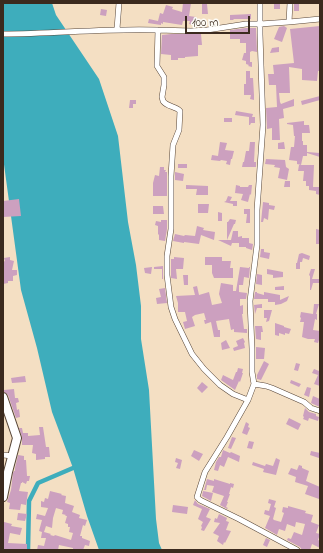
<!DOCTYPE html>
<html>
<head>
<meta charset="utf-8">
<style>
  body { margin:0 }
  #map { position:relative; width:323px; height:553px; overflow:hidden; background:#f4dfc3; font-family:"Indie Flower",sans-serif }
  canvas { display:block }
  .frame { position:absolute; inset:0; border:4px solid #3b2a1e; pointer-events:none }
  .scale { position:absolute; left:185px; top:16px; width:65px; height:18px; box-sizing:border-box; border:2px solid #3b2a1e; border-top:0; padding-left:5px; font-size:12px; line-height:14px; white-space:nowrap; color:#3b2a1e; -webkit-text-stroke:3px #fdfcf7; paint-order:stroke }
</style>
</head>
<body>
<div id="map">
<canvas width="323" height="553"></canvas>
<div class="frame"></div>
<div class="scale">100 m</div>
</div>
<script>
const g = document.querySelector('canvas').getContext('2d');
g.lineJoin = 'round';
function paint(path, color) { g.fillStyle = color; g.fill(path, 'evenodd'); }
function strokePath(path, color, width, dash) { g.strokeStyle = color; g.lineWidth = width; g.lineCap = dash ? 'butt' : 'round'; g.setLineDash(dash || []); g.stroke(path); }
paint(new Path2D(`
  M3,3H52L56,15L99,79L118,136L128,222L136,265L141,306V339L149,390L156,519L159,543L162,550H99L87,516L73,468L52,412L37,348L21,290L3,157Z`), '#3eadbc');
strokePath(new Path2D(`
  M28,550L29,501L38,483L73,468`), '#3eadbc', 4.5);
paint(new Path2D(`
  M183,3H191L189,16L196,17L194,25L189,24L190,21H183L182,25L163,22V24L161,23V25L148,23L149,19L158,21L160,13L163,14L166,5L173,7L172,9L182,12Z
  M274,3H280V9H274Z
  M294,3H299V11H294Z
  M202,4H207L208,14H202Z
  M101,9L107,10L106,16L100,15Z
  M251,14V19H233L234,20H230V15Z
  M284,26L287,28L282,42L274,39L279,27Z
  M320,26V71H318L317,81L302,80V69L289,67L290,93H279L280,102L281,104L294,99V106L283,109L284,118L279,119L280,140H272V128L267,129L266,108L277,107L276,85H269L268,74H274L273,65L294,63L290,29Z
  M246,28H256L257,52L252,51L250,52V62H252V67L248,66L249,65L246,64V61L242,60L244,53H246V43H240V39H230V30Z
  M171,34H201L202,45H198V56L185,57V58H178V60H171V55L161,54L162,35Z
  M279,47V52L270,53L272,48Z
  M246,71H250V78H253L254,95V100L250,99L251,95H244V84H246Z
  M320,96V100L302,105L301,101Z
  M130,100H136V104H133V108H129Z
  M236,111L253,114L252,117H255V123H251L250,125H249V117L235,115Z
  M224,118H232V122H224Z
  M304,121V125H309L310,133H302V141H303V145H307V152L320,153V157L307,153V156H303L301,165L297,164V161L289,160L291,147H294L295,136H294L293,125L287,124V123Z
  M220,142L227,143L225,150L234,151L232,159H231L230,165L226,164L227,161L221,160L220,161L211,160L212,155L218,156Z
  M250,142H255L254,162H256V167H242L243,162H244L246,151H249Z
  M284,142L285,149H278V143Z
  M266,159L285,160L286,167L289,169L287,180L278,178L280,168L274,167L275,165L265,164Z
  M178,164H187V168H178Z
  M299,165H314L313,187H320V195L316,194V191L309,190V186H306V181H303L304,171H298Z
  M160,167H164V170H166L165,172H167V196H153V183L155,175L159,176Z
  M175,172L184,174L183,181L175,180Z
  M285,181H290V187H284Z
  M186,185L208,186V195H196L197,189H186Z
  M236,185L240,186V187H248L249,185H252L251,195L250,194L248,202L241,200L243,194L235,193Z
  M228,196L232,197L230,201H237V206H233V204L224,202L226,201Z
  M19,199L21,216L3,217V201Z
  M263,202L269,203V205L275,206L274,210L269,209L268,220L264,218L263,222H261Z
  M198,204H209L208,213H198Z
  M153,206H163L164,214H153Z
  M244,209H250V223H246L247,214H244Z
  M218,212L222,213V221H218Z
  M230,219L236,220L235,224H234L227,240V222H228Z
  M161,220H167V229L165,241L159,240V235L158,234V226L155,225L156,221L161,222Z
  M197,226L204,228L203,230L215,232L214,240L201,235L199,244L184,242V243L173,241L175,234L184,236L185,235L195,236Z
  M316,229L320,230V244H316Z
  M233,231H238V237L242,236V238H249V243L253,244L252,250L246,248V247H239V243H232L231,246L218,240H231Z
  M261,249H264V252L270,253L269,259L260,257Z
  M302,253L310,256L309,260L303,258L302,262H300V269H296V263H297L299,254Z
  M10,257V260L14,261L12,270H17V275L13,276V281H8V283L3,284V262L5,261L4,258Z
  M174,257L184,258L183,269H176L177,279L171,278V259H174Z
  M205,257H222V261H231L230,268H233V278H214L212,273V265H205Z
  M163,266V279H162V269H154V267Z
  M152,267L151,274L145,273L144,268Z
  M240,267L249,268V267H250L249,278L244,277L243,285H239V292L247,293L246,299H240V306L243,305V314H242L244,329H247V333L234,332V329L231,330L229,319L216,321L218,330H220V337H214L211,322L205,324L204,320H206L204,313L195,315L192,317L195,326L185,329L183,322L187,321L185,312H178V303L176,296L195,295L193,287L197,286L199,295L209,292L212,305L222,303L219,294L221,283L233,285V291H236Z
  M267,269L283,272V277L273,278V275L267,274Z
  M311,269H315L312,279H320V283H313L311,290H310V276L309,275Z
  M257,274L262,275V285L256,284Z
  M183,275H188V285H184Z
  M284,286V290H275V287Z
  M165,288L167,303L157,304L156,298L161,297L159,289Z
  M255,292H257V293L264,295V292L280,295V300L289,296L287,301L281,304L275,305V302H268V299H254Z
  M262,304V308H257L255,314L254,305Z
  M314,304H319L316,314H317V320L315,319L313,330L320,331V337L318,343L314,342L315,339H308L302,337L304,322H300L301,318L300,317L301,312L313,314Z
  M264,310H272L269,321L266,322L267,318H264Z
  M275,323L284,326V327L291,329L289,334L285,333V335L279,333V336L275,335Z
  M255,326H262L263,332H261V340L256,339Z
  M243,338L245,342L244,343L245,348L234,351L233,348L238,346L236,341Z
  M226,340L230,348L222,350L221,343Z
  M256,347L265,348L264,359H256Z
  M264,361L269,364L261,380L257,379V375Z
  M296,363L300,364L298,371L294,370Z
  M238,368L243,369L242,373H243L240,382L239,381L235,390L221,380L223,375L233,380L236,372H237Z
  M314,369L319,371L320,370V386L314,384L318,375L312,373Z
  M25,376L26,382L12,383L11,378Z
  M291,380L301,384L299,387L290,383Z
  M202,382L208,387L202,393L197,388Z
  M307,387L311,388L309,397L304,395Z
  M14,389L15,398H18L19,402L16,403L17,410L19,409L20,417L16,418L8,395L4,392V390Z
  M313,396L320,399V407L313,404L311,403Z
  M305,408L309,412L316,414V416L319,417L318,421L309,418L308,421L303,419L304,417L303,416Z
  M289,418L301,424L298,430L286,424Z
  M246,422L249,424L248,427L250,428L247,435L242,433Z
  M39,427H43L46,447H49L50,457H45V459L36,460V454L32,453L33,445H22V437L19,428H22L23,433H28V436L40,435Z
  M232,437L236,438L231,449L228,448Z
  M249,441L254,442L252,449L247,448Z
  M194,450L203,454L199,461L191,456Z
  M223,450L230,453L231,452L240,456L239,462L228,457L224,467L220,465L218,471L214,470L216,462L219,457H221Z
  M311,451L320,453L319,458L310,455Z
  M18,455L24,456V460H26L27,476H30L29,481H27L26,484L22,482V483H21L19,491L28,492L26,505L21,504L20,510L9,509L10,503L7,502L11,490L13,473L14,471H15V468Z
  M176,458L182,460L180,469L176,468L178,463L175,462Z
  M276,458L280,460L276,475L263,472L264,469L252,465L253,462L265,466L266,464L273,466Z
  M299,465L302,466V468L309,471L306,481L320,487V496L319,499L305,494L308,486L295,482L296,477L288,474L291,468L297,470Z
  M207,479L214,481V479L230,484V483L234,484L233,488L231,487L229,494H230L227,502H228L226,507L228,508L227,509L220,505L224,496L212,492L214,486L207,485L206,490H204Z
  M50,491L62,494L61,495L66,496L65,503L74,506L72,512L80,515L79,518L87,520L85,526L83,525L80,536H82V538L90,541L89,546L85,545L83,550L77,549L76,550L73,549V548L59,545L58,550H37L38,545L44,546L46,538H41L42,532L39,531L42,520L36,519L37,514L45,516L48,508L41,507V501L44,502L45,498L48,499ZM56,508L63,510L62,514L66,515L65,516H67L65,523L68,524V527H70L69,532L73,533L71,540L55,535L54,536L50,535L51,534L44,532L46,526L52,528L53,518Z
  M203,491L213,493L211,501L202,496Z
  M269,499L276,501L274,507L276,508L273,519L274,520L281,522L284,513L282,512L283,507L288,508V506L306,511L305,513L313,515L311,522L319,525L316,533L320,534L318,540L320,541V548L312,544L310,550H302L300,547L287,540L288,538L291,539L294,532L302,535L305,524L296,522L295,527L287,524L285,531L279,529L277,535L265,528L270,516L264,514L265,510L269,511L271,504L268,503Z
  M195,500L198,504L210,509L206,517L211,519L204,531L201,530L202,527L201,526L203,522L198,519L202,509L193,505Z
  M173,505L188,507L187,514L172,512Z
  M18,513L27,514L25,521L17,520Z
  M219,514L227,518L226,521L229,522L226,530L231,531L225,543L224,542L223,545L217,541L219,536L213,533L220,523L214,522L215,518L217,519Z
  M4,522L12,524L11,526L22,528L20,535L10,533L8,543L27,544V550H3Z
  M266,538L270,540L267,547L263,545Z`), '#cca0bf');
const minor = new Path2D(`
  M290,3L289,22L320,19
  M289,22L260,24H246L207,30L191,31L158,30L157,66L164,77V85L162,97L163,101C167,107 176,106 180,111L179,130L173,145L171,176V229L167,256V275L171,307L175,319L192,354L204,369L220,385L233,394L248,400L254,384L266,386L272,388L304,402L311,408L320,411
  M117,29L119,3
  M3,34C55,34 106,28 158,30
  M254,384L252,372V349L250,301L257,245V210L263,125L260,34V3
  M248,400L227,437L205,472L197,497L200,500L239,519L297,550
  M3,455L13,456`);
const primary = new Path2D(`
  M3,397L17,438L8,472L3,497`);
strokePath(minor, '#574537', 6);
strokePath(primary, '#574537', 10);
strokePath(minor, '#fff', 5);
strokePath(primary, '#fff', 8);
</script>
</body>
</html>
